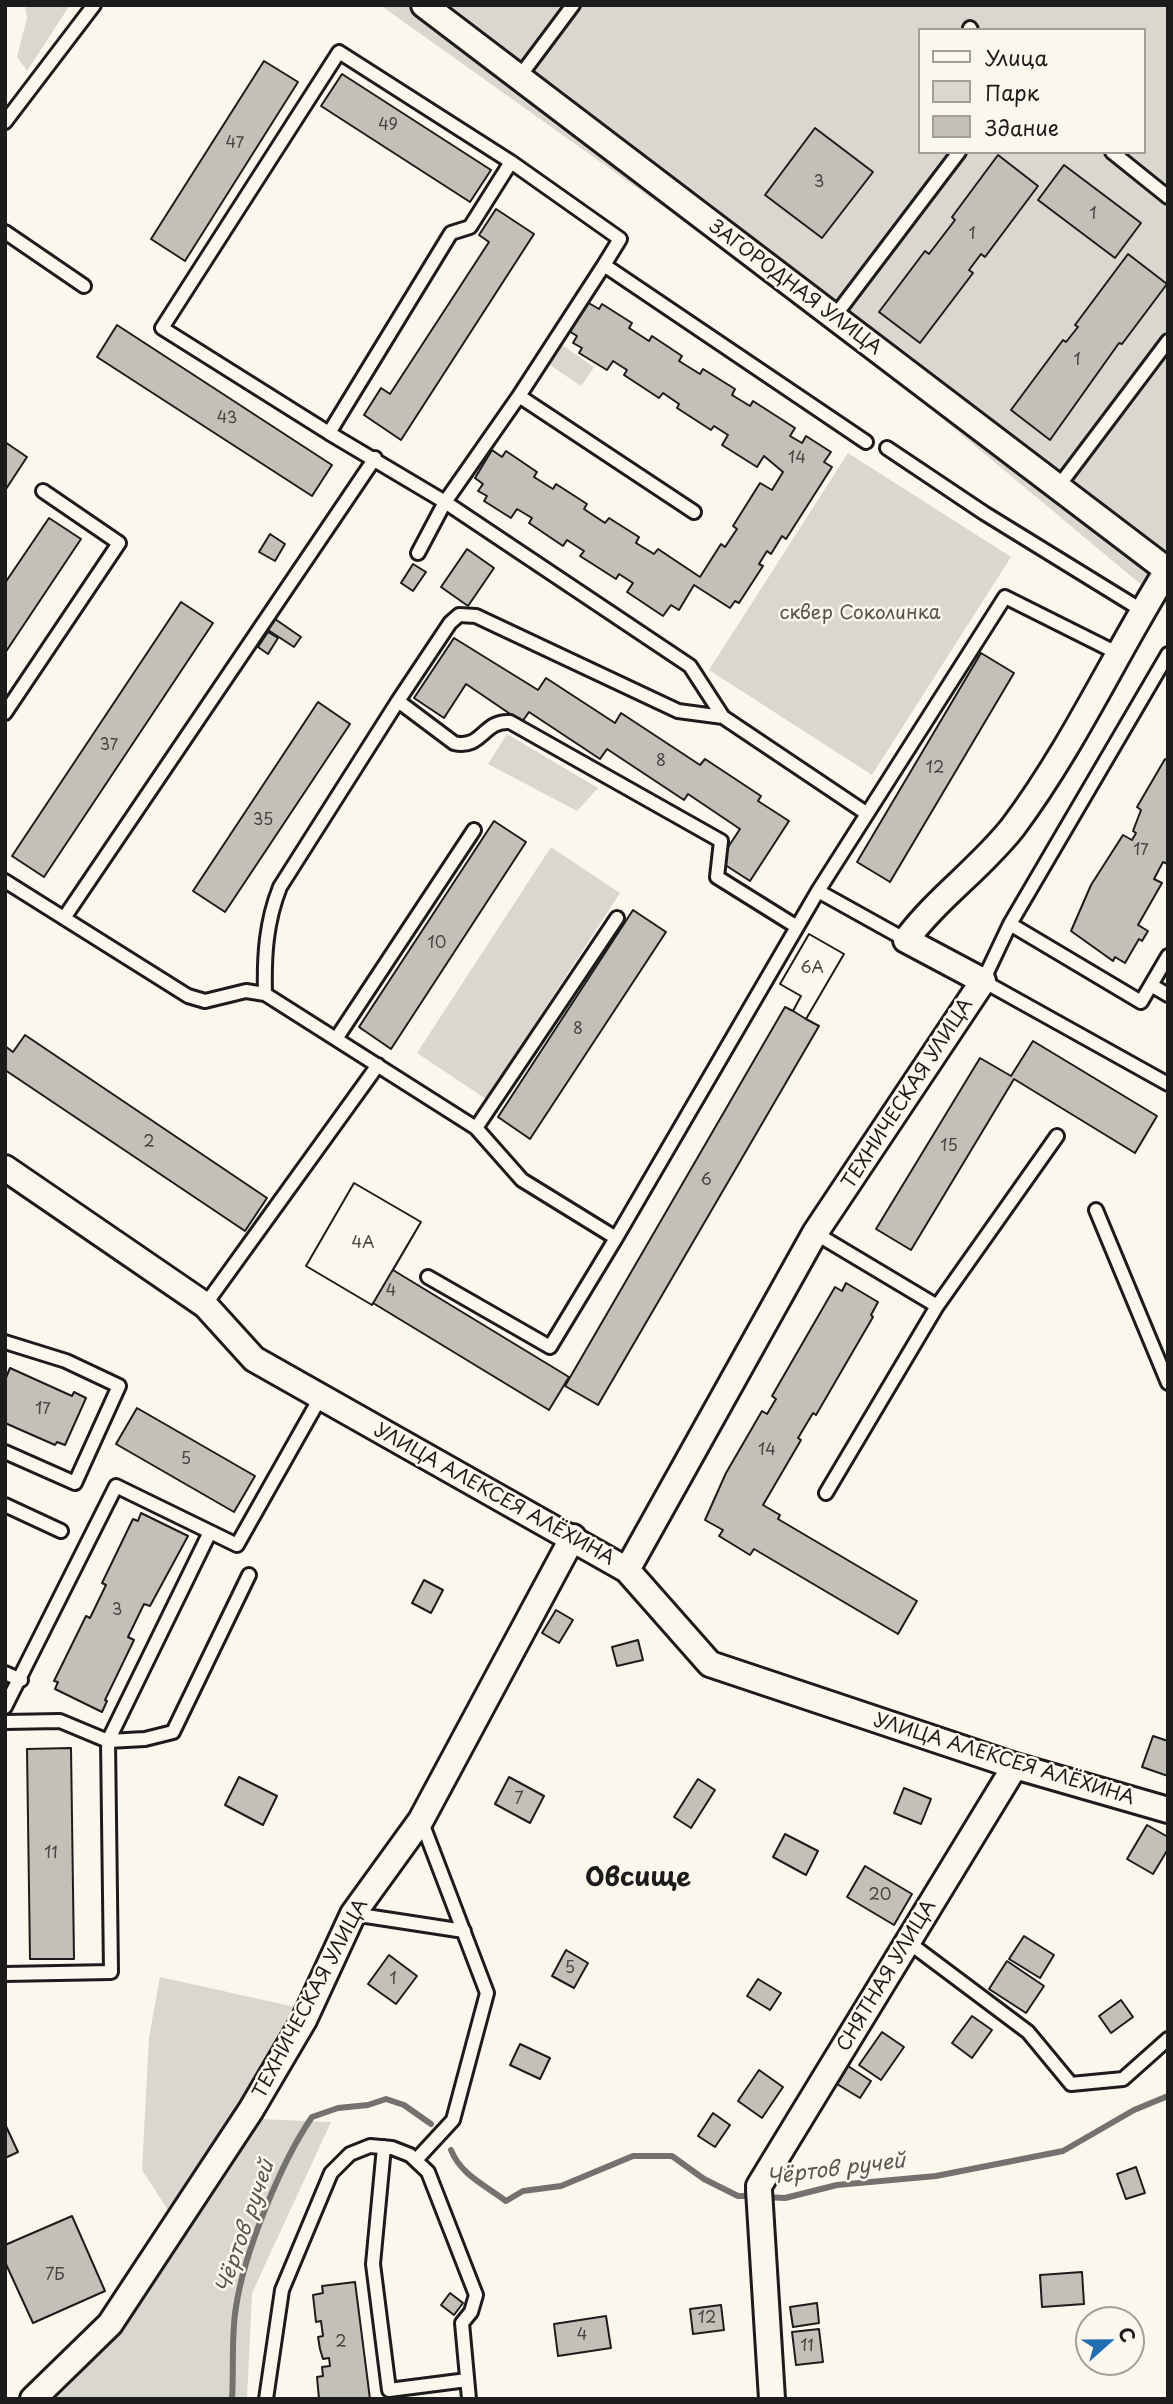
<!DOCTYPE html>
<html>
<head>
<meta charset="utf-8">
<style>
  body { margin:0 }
  #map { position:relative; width:1173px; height:2404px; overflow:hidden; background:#fbf7ec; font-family:"Playpen Sans",sans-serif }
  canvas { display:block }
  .frame { position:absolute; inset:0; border:7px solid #1c1c1c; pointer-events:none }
  .legend { position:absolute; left:918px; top:28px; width:228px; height:126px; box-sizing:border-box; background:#fbf7ec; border:2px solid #a29f99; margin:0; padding:9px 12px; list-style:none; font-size:21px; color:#1c1c1c }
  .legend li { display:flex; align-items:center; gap:14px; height:35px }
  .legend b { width:35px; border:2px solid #a29f99 }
  .north { position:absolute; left:1075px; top:2306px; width:70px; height:70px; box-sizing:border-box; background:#fbf7ec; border:2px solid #a29f99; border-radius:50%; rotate:69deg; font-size:19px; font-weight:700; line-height:28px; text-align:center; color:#1c1c1c }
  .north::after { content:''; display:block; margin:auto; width:24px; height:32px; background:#1f6fb2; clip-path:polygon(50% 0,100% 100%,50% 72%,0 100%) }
</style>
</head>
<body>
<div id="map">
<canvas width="1173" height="2404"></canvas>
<div class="frame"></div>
<ul class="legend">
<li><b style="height:9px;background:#fbf7ec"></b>Улица</li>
<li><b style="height:19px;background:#dad7ce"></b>Парк</li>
<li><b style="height:19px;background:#c3c0b8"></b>Здание</li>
</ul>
<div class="north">С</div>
</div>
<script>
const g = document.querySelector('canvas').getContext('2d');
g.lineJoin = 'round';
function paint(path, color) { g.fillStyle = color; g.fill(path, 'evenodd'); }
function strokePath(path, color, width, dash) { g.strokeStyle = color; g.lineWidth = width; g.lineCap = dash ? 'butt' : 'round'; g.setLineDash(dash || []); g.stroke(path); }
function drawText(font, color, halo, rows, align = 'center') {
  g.font = font + ' "Playpen Sans",sans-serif'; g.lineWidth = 5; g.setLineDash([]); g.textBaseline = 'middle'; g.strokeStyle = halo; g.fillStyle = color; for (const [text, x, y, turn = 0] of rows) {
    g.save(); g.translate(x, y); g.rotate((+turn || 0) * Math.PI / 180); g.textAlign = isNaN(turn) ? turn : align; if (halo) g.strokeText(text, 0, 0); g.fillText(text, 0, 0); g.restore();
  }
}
paint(new Path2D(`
  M25,5H70L27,71L17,57L27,18Z
  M380,5H1168V607L835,329ZM919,30H1143V152H919Z
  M562,345L594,367L581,386L550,365Z
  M848,453L1011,557L872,775L709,670Z
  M507,734L598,788L577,811L488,764Z
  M551,847L620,893L486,1099L417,1053Z
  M160,1977L295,2007L173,2218L142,2170L149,2037Z
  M260,2119L331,2122L252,2293L247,2399H45L188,2223Z`), '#dad7ce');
strokePath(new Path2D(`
  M451,2150C461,2175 485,2185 506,2201L523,2191L561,2186L633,2156H672L704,2179L738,2196H753
  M764,2197L785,2198L837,2185L936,2176L1063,2151L1134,2110L1168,2096
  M232,2399C234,2369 231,2336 236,2307C244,2253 281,2162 312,2117L338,2108L368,2105L386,2099L404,2105L431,2124`), '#74726e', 6);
const building = new Path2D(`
  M264,61L298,82L185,261L151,239Z
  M342,74L491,170L470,202L321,106Z
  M815,128L873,172L822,238L765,195Z
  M998,155L1038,186L985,257L981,254L969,270L973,273L920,343L879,312L925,251L929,254L955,220L952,217Z
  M1064,165L1141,223L1115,258L1038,200Z
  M496,209L534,234L401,440L364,415L381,388L390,394L489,242L479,235Z
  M1128,254L1167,284L1122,344L1119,343L1050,440L1011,410L1063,340L1066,342L1078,327L1075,325Z
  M587,302L599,309L602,304L632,323L629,328L649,341L652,336L682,356L679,361L700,374L703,369L735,389L732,395L750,406L753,401L795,428L790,436L802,443L806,436L831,452L824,462L832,467L786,539L782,536L771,554L767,551L759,564L763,566L739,603L735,601L730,608L694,585L679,610L671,605L663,616L627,592L633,583L619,574L616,579L580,556L584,551L567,540L563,546L529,523L532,518L517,509L511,518L484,501L487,496L478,491L483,484L475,478L492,450L502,457L506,451L537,472L534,477L553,489L556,484L587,504L584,509L605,523L609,518L639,537L636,543L654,554L658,549L700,577L721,544L725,547L737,529L733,526L760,483L772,490L783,472L764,456L757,467L722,445L728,435L714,426L711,430L677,408L679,404L663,393L659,398L624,375L627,370L613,361L607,370L579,353L582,348L573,343L577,336L569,331Z
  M117,325L332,465L312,496L97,357Z
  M5,442L27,457L6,489L5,488Z
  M49,518L81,539L5,653V583Z
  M270,534L285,544L275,561L259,552Z
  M467,549L494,568L468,606L441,587Z
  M413,564L426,572L413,591L401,583Z
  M181,602L213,623L44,877L12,856Z
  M275,619L301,637L294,647L268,630Z
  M268,632L278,638L268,654L258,647Z
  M454,638L538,690L546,678L615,723L621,713L700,765L705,759L761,796L758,801L789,821L750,881L719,861L740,829L688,794L684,800L607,749L600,759L529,712L522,722L466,684L444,718L414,698Z
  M981,653L1014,673L890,882L857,862Z
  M318,702L350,724L225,912L193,891Z
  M1165,759L1168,761V864L1163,862L1154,879L1162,883L1138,925L1148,931L1142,941L1139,939L1125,963L1115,957L1113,961L1071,931L1091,885L1123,835L1132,840L1136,833L1133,831L1141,810L1137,807Z
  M494,821L526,842L391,1049L359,1027Z
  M633,910L666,932L530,1139L498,1117Z
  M809,934L844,954L806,1019L793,1011L801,996L780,984Z
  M809,934L844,954L806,1019L819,1026L598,1405L565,1386L785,1007L793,1011L801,996L780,984Z
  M25,1035L267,1198L245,1231L5,1070V1046L13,1052Z
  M1033,1041L1157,1116L1135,1153L1014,1079L911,1250L876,1229L980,1058L1011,1076Z
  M354,1183L421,1222L372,1305L306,1266Z
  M354,1183L421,1222L393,1270L569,1377L549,1410L373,1303L372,1305L306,1266Z
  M846,1283L878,1302L871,1315L873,1317L816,1415L813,1413L798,1438L801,1440L763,1505L780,1515L778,1519L917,1601L898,1634L754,1549L750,1555L719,1536L723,1530L705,1520L726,1473L762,1411L767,1414L776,1399L772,1396L835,1287L842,1291Z
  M10,1368L72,1396L74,1392L86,1398L65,1445L57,1442L55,1445L5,1423V1380Z
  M137,1408L255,1476L234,1512L116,1444Z
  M141,1513L188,1536L150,1606L144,1604L128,1637L134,1640L105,1700L107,1701L102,1712L55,1689L58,1682L54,1681L86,1616L90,1618L106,1585L102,1583L133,1519L138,1521Z
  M424,1580L443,1590L431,1613L412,1603Z
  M556,1610L573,1620L559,1643L542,1633Z
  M638,1640L643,1660L617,1666L612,1647Z
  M1153,1736L1168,1741V1776L1142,1767Z
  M71,1748L74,1959H30L27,1749Z
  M239,1777L277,1796L263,1825L225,1805Z
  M509,1777L544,1796L530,1823L495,1804Z
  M698,1779L715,1790L691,1828L674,1817Z
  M904,1788L931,1799L921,1824L894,1813Z
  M1147,1825L1168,1837V1849L1153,1874L1127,1859Z
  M785,1834L818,1851L806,1875L773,1857Z
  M865,1866L912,1894L894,1925L847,1897Z
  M1024,1936L1054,1955L1040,1978L1009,1959Z
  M566,1950L588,1963L574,1988L552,1976Z
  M389,1955L417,1976L396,2004L368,1984Z
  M1007,1961L1044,1986L1026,2013L989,1989Z
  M758,1979L781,1993L770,2010L747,1996Z
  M1121,2000L1133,2017L1111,2033L1099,2016Z
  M972,2016L992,2030L972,2058L952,2043Z
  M882,2032L904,2047L881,2080L859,2065Z
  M520,2044L550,2058L540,2079L510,2065Z
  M848,2066L871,2081L860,2098L837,2084Z
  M759,2070L783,2087L762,2118L738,2101Z
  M713,2113L730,2125L715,2147L698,2136Z
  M5,2124L18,2152L5,2158Z
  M1136,2167L1145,2193L1126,2199L1117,2174Z
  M72,2216L105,2291L33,2323L5,2262V2245Z
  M1082,2272L1084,2304L1042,2307L1040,2275Z
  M355,2282L370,2399H319L317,2377L323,2376L322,2367L330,2366L329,2358L323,2359L320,2349L318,2337L323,2336L321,2321L316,2322L313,2295L323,2293L322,2286Z
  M450,2293L463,2303L454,2315L441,2305Z
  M817,2303L819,2323L793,2327L790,2307Z
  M721,2305L724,2330L693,2334L690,2309Z
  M606,2316L611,2348L558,2356L554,2324Z
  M819,2329L823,2362L796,2365L792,2332Z`);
paint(building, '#c3c0b8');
strokePath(building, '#1c1c1c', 2);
const service = new Path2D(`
  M970,28L971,30
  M520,76L573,5
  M5,122L94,5
  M1112,152L1168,197
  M511,162L620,239L604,265
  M5,232L84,286
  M834,317L959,152
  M519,396L604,265L866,442
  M329,433L162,328L339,52L511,162L470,227L451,233L329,433L445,502L418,553
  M887,448L984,513L1143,611
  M1058,487L1168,341
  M694,512L519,396L445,502L690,666L723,717
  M1168,654L1010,924L1141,1002L1168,956
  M5,713L119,543L43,491
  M5,881L188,996L205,1001L246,991L265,994L476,1128L522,1180L616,1238L818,891L1005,597L1119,654
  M818,891L906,940
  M64,918L375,458
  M1010,924L983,981L1168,1084
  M797,927L717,877L721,841L510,722C483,720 482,750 454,743L398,701L450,623L459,615L476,616L678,711L723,717L866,813
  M1151,985L1168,995
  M265,994C264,956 266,922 280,887L398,701
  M336,1039L474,830
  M476,1128L617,918
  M1096,1210L1168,1383
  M815,1233L937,1306
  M428,1277L550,1347L616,1238
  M205,1305L378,1065
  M5,1342L66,1361L119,1386L75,1483L5,1452
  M826,1493L937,1306L1057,1136
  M5,1505L61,1531
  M5,1673L21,1680
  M5,1707L116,1486L237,1545L320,1398
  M5,1722L60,1721L108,1741L145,1739L173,1732L249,1575
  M353,1914L464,1931
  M908,1942L1028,2032L1071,2084L1123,2079L1168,2039
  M5,1974L111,1972L108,1741L210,1532
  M384,2147L373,2264L389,2390L467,2380
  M416,2160L453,2120L487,1993L421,1820
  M266,2399L282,2290L331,2173L350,2154L370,2146L392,2148L410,2155L428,2172L476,2295L471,2312L462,2323L469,2399`);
const minor = new Path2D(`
  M424,5L1167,570
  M5,1168L205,1305L254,1359L627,1570L710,1664L1015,1766L1168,1810
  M627,1570L815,1233L983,981L906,940C937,898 981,868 1013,827C1073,747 1115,654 1168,569
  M759,2186L1015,1766
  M759,2190L772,2399
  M33,2399L110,2324L251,2110L304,2020L353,1914L421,1820L573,1537`);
strokePath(service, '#1c1c1c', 18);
strokePath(minor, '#1c1c1c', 30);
strokePath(service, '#fbf7ec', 12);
strokePath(minor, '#fbf7ec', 24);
drawText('16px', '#464543', null, [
  ["49",388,126],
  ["47",235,144],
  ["3",819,183],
  ["1",1093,215],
  ["1",972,235],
  ["1",1077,361],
  ["43",227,419],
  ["14",797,459],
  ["37",109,746],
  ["8",661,762],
  ["12",935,769],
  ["35",263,821],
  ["17",1141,851],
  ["10",437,944],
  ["6А",812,969],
  ["8",578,1030],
  ["2",149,1143],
  ["15",949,1147],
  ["6",706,1181],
  ["4А",363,1244],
  ["4",391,1292],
  ["17",43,1410],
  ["14",767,1451],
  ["5",186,1460],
  ["3",117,1611],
  ["7",519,1800],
  ["11",51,1854],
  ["20",880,1896],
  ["5",570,1969],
  ["1",393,1980],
  ["7Б",55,2276],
  ["12",707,2319],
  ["4",582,2336],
  ["2",341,2343],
  ["11",807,2347]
]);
drawText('19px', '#1c1c1c', '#fbf7ec', [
  ["ЗАГОРОДНАЯ УЛИЦА",795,288,37],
  ["ТЕХНИЧЕСКАЯ УЛИЦА",908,1094,-57],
  ["УЛИЦА АЛЕКСЕЯ АЛЁХИНА",494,1495,29],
  ["УЛИЦА АЛЕКСЕЯ АЛЁХИНА",1004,1760,17],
  ["СНЯТНАЯ УЛИЦА",887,1976,-59],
  ["ТЕХНИЧЕСКАЯ УЛИЦА",311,1999,-62]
]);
drawText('19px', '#555451', '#fbf7ec', [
  ["сквер Соколинка",860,614]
]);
drawText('italic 21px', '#575653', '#fbf7ec', [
  ["Чёртов ручей",836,2170,-7],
  ["Чёртов ручей",246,2227,-71]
]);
drawText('bold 26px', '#1c1c1c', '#fbf7ec', [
  ["Овсище",638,1879]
]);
</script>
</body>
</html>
